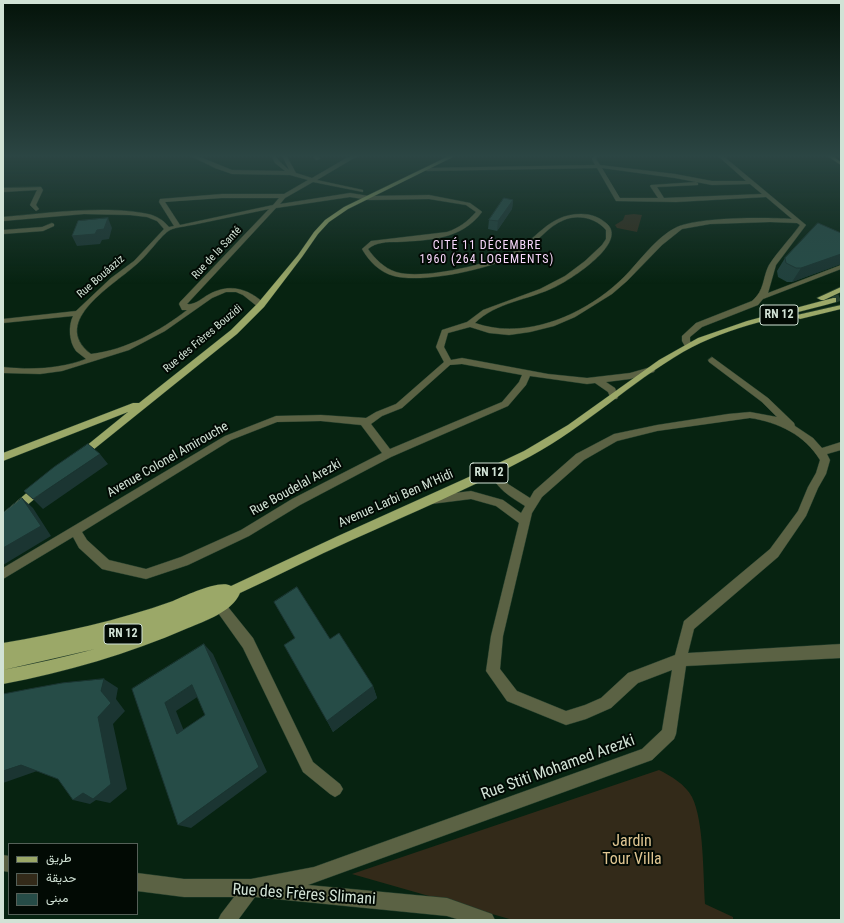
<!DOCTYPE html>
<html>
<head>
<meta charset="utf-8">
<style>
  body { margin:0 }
  #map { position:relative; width:844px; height:923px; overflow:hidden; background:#072311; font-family:"Roboto Condensed",Vazirmatn,sans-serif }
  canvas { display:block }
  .frame { position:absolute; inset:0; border:4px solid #d1e2d5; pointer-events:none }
  .legend { position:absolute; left:8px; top:843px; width:130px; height:72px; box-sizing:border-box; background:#020a04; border:1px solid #556058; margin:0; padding:5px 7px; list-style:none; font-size:12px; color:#d1e2d5 }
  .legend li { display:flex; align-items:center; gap:8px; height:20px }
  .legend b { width:20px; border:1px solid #556058 }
</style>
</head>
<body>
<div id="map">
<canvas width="844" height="923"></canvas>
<div class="frame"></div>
<ul class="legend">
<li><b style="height:5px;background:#9ba868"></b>طريق</li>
<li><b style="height:11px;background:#332a19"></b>حديقة</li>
<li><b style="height:11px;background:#264c47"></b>مبنى</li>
</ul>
</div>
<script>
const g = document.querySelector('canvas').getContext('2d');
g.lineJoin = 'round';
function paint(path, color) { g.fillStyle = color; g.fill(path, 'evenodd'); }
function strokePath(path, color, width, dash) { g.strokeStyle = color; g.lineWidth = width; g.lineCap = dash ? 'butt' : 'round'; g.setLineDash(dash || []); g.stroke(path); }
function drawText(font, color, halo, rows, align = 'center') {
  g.font = font + ' "Roboto Condensed",sans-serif'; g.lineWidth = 4; g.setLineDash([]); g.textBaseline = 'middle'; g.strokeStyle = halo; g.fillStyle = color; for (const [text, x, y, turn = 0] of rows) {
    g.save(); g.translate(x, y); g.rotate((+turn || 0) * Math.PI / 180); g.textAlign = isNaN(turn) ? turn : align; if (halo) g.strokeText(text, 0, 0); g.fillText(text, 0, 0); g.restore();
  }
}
paint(new Path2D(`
  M634,214L642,215L637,232L617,228L615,225L623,220L625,215Z
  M659,770C671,776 685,784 692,797C704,821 703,875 705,904L733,917V920H513L352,874Z`), '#332a19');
strokePath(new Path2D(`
  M833,300L841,297`), '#25402e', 7, [7, 3.5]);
const minor = new Path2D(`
  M189,155H195L232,170L285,171L275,163L271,155H275L279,161L289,170L282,155H286L296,173L312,178L350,156L362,155L354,158L317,180L363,190V192L313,182L285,198L280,204L350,193L369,196L429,195L470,203L481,211L482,212C461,240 430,240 397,242C387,242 376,242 368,249C375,259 384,268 396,272C422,280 484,265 509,254C537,241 547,214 581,214C591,214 599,217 606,223C630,242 570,280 555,287C529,300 496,302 475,323C526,341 587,314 624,277C640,261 656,237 677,227C699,217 766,217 792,219L766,197L676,202L616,201L597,168L427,171L425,170V168L595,165L592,159L594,155H598L596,159L600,165L675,174L712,181H746L717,155H722L806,225L776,265L768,293L841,265V269L763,299L758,305L702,327L690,337V341L693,346L689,348H686L682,341V336L696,323L752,301C765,290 762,279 769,265C778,251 790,239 800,225L797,223L770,222L710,224L682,229L662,245L627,281L612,294L575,317L554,326L530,332L509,335L489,333L470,327L448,333L444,347L451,360L462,358L548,374L587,378L630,373L651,367L654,368L655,370L654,372L630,379L606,382L615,388L618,397L617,399H611L608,392L595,383L587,384L530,376L526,385L508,406L391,457L300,505L249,536L188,565L146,579L106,570L102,569L79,548L73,537L3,579V568L225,436L276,416L321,415L366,418L376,412L396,404L444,362L436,347L442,330L467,322L483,310L540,289L565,276L585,261L602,245L606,239V230C596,218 578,214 564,220C548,226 538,242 523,251C498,268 423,284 394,276C379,272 369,261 362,249L371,241L447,232C459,228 467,222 476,212L466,205L429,199L369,200L350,197L276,208L187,304C194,305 200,300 206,296C227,283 246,287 264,303V307H258L243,295L236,292H226L212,298L165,331L129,350L62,371L40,374L3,373V367C32,370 59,369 86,359C83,356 79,354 76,351C69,342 68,326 73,316L3,323V319L76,311L111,278L134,261L164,229L157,221L147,217L130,215L84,214L3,221V217C45,213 108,205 148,214C157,216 163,220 169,227L174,226L159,202L160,199L222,194H284L308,180L290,175L232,174L215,168ZM602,168L675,178L712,185L750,184L762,194L664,198L657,187L698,185V183L696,182L651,185L650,186L658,198H620ZM222,198H279L273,205L180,225L165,202ZM269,209L180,302L179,304L182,310H187C160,331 126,350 91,354C48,321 116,284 138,263C147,256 162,234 170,230C176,227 189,226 197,224C221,219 245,214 269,209ZM462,364L522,375L519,382L502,402L390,449L371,424L382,416L402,408L450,365ZM321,421L361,425L382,453L292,499L241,530L181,557L146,569L109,560L87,540L82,532L231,440L277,422Z
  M312,155H317L320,159L316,160Z
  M41,187L43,190L36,205L39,209L36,211L30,205L37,190L3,192V188Z
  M52,223L54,224V226L43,231L3,234V230L42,227Z
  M712,357L768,398L794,423L795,426L813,438L822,448L841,442V450L827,454L830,460L826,474L818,488L806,516L778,557L694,629L688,653L841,644V658L686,666L676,734L674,739L652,760L308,885L447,898L492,914L495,920H460L447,916L255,897L238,920H218L221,914L234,897H184L137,891V873L184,879H251L314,867L642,749L662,730L672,670L638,683L611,708L586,719L566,725L507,701L486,671L491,636L519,523L496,506L471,499L431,504L427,503L426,500L427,497L431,496L471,491L503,500L521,513L525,506C509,496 497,489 489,471L490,468H498L508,484L530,498L534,491L576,454L614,434L657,425L728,414L750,412L777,417L762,402L709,362L708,360ZM750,418C778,422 805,435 820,460L816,473L808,487L798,511L770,549L684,621L675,655L628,673L601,698L585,705L566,711L517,691L500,669L503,636L532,513L542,497L584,460L617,441L657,431Z
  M220,600L224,602L253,638L313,762L340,784L343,789L340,794L335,797L330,794L303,772L243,648L216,610L214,606L216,602Z
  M3,855L9,856V872L3,871Z`);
const major = new Path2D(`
  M451,155H457L348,209L329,222L318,234L302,257L264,307L237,334L83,458H77L75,455L128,412L3,461V453L133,403H139L231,330L258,303L298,255L314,232L325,220L344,207Z
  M826,155H831L841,162V165Z
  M841,287V292L824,300H821L817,298Z
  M833,298H836V302C785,317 730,325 683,352C630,383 586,426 531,456C473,487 412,513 352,540C314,557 277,576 240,593C232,612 205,621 188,628C128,654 67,672 3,684V670C34,664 65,657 95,649L3,670V643C61,633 117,621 173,601C185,596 220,579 231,586L338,536L471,476L524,451L568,425L659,360L698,338L747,321Z
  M841,305V309L800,319L796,317L797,315Z
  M40,484L44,485L45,488L44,491L7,522L3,524V513L36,485Z`);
strokePath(minor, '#233e2c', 1);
strokePath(major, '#233e2c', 1);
paint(minor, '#5b6244');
paint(major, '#9ba868');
paint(new Path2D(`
  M513,200L512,209L497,231L488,229L489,220Z
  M841,233V264L792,282H787L778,277L777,271L785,258Z
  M274,602L330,639L373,686L377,698L333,732L327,721L295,638Z`), '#21413d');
paint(new Path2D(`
  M513,200L512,209L497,231L498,221Z
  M108,218L112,228L109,239L102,240L100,244L77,246L72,236L97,230Z
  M841,254V264L792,282L801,268Z
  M100,454L108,464L43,509L33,499Z
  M22,498L33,508L51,536L3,565V548Z
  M204,644L213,654L267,772L191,828L178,825L259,767Z
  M104,679L118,688L116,699L125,711L113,724L127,789L110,803L96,800L90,804L73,800L98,717L101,691Z
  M192,685L202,694L176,711L188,741L177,734L165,703Z
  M373,686L377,698L333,732L327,721Z
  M21,765L40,770L3,783V771Z`), '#1b3532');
const building = new Path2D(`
  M504,198L513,200L498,221L489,220Z
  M108,218L104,229L97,230L95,234L72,236L78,221Z
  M818,223L841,233V254L801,268H796L786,263L785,258Z
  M88,444L100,454L33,499L24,491L54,467Z
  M22,498L41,526L3,548V513Z
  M297,587L330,639L339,633L373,686L327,721L284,645L295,638L274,602Z
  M204,644L259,767L178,825L132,689ZM192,685L205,715L177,734L165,703Z
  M104,679L101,691L111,703L98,717L111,784L93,799L83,793L73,800L58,779L21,765L3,771V694L29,689L62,683Z`);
paint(building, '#264c47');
strokePath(building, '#1b3532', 1);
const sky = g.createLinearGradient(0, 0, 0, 284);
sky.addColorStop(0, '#041309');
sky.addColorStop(0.55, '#2b4543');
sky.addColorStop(1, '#2b454300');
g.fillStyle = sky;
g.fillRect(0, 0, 844, 284);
drawText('11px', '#d1e2d5', '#020a04', [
  ["Rue de la Santé",217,253,-47],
  ["Rue Bouâaziz",101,277,-41],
  ["Rue des Frères Bouzidi",203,339,-40]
]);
g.letterSpacing = '1px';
drawText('12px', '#f8d8fc', '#020a04', [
  ["CITÉ 11 DÉCEMBRE",487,246],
  ["1960 (264 LOGEMENTS)",487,260]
]);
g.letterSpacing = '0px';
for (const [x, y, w] of [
  [779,315,38],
  [489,473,38],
  [123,634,38]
]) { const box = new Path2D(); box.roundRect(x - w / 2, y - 10, w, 20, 3); g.fillStyle = '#020a04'; g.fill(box); strokePath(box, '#d1e2d5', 1); }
drawText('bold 12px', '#d1e2d5', null, [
  ["RN 12",779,315],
  ["RN 12",489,473],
  ["RN 12",123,634]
]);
drawText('13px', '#d1e2d5', '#020a04', [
  ["Avenue Colonel Amirouche",168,460,-30],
  ["Rue Boudelal Arezki",296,488,-29],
  ["Avenue Larbi Ben M'Hidi",396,499,-24]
]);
drawText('16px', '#d1e2d5', '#020a04', [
  ["Rue Stiti Mohamed Arezki",558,768,-20],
  ["Rue des Frères Slimani",304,895,4]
]);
drawText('16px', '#dfc591', '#020a04', [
  ["Jardin",632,842],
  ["Tour Villa",632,860]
]);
</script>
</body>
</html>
